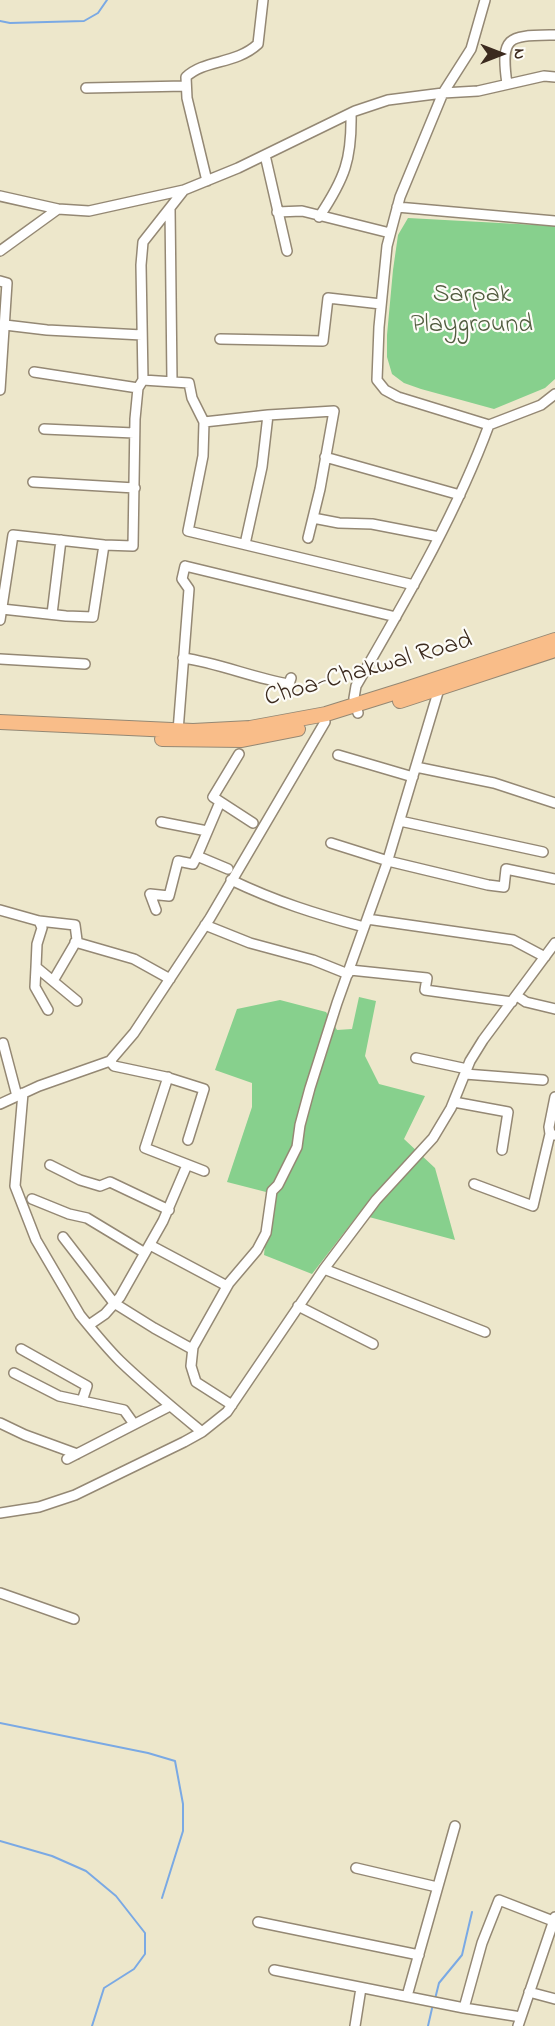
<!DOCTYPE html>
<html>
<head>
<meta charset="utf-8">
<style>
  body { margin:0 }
  #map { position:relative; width:555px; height:2026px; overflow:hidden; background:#ede7cb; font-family:"Indie Flower",sans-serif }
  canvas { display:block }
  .north { position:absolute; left:471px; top:24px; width:60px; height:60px; -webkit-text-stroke:4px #fdfcf7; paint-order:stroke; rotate:90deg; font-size:16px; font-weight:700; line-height:24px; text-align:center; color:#3b2a1e }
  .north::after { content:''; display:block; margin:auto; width:21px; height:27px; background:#3b2a1e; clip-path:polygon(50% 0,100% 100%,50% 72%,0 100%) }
</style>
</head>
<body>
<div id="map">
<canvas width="555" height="2026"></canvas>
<div class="north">N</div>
</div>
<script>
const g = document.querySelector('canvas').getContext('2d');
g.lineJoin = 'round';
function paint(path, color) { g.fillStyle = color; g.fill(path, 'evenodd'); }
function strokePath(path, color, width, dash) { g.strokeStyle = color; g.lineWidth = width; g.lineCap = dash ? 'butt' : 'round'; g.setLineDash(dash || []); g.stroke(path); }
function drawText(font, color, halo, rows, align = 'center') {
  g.font = font + ' "Indie Flower",sans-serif'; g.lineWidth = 4.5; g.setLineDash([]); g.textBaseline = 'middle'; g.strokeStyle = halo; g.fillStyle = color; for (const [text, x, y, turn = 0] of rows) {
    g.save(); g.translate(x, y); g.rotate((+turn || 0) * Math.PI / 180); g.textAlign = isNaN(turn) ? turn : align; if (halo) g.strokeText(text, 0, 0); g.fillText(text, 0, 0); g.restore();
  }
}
paint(new Path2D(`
  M408,218L555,226V379L545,388L494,409L421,389L404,383L392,374L387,357V335L393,270L398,235Z
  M359,997L376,1001L365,1056L379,1084L425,1096L404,1139L435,1168L455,1240L369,1217L360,1212L312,1274L264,1255L270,1193L227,1182L252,1107V1083L215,1070L237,1009L280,1000L326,1012L337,1030L352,1029Z`), '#87d08d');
strokePath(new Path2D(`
  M0,21L10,23L84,21L98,13L107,0
  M0,1723L148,1753L175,1761L183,1804V1831L162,1898
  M0,1841L52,1856L86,1871L116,1896L145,1933V1954L134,1969L104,1988L92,2026
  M435,1999L439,1983L462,1955L472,1912
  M428,2026L433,2004`), '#7aa9e4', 2);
const minor = new Path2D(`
  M485,0L471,49L443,93L400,197L387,246L379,327L377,380L385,390L398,397L489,425
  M507,84C500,34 509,36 555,35
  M86,88L186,86
  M265,155L287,251
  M207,181L187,98L186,77C205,59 235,65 258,44L263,0
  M184,190L143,242L141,265L143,380L189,383L192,398L204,422L203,456L188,531L414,585
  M0,196L58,209L89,211L184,190L238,168L355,111L388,100L443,93L478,91L544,76L555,77
  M397,207L555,221
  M170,208L172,381
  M277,212L302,211L390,233
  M319,217C345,178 352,159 351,113
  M0,251L58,209
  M0,281L7,283L0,390
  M5,325L47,330L142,335
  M220,339L323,341L328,298L381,304
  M34,372L138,388
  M204,422L268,415L334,411L320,489L308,538
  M44,429L134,433
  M325,457L460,495
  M33,482L135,488
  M313,518L339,523L372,524L439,537
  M245,544L262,467L268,415
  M2,609L66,616L93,617L104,545L133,546L135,419L138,388L143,380
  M52,614L61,540
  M0,620L13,535L104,545
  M183,658C219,663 253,678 289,684L291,678
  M0,659L85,664
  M358,713L354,698L356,686C405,601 455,517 489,425L541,405L555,394
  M178,731L189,589L182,579L185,566L396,617
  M239,754L213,797L253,823
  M338,755L413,777
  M416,767L494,783L555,803
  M400,821L543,852
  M161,822L207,831
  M331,843L388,861L488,885L504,887L506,869L555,879
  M197,856L220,802
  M231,880C277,902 316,914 364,927
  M0,910L39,921L75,925L77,940L53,981
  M156,910L150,894L169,896L178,861L193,864L197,856L228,869
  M367,919L513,940L545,957
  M39,921L42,928L37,944L36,967L77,1001
  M205,925L250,943L313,960L348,974
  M75,942L134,959L170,979
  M36,967L35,987L48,1010
  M350,970L427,978L425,990L512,1002
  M517,996L526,1002L555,1009
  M3,1043L17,1096
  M416,1058L467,1069
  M110,1061L114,1066L166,1077L204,1089L188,1140
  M465,1074L543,1080
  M168,1077L145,1148L204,1171
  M23,1093L15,1186L36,1240L80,1315C93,1331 106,1347 120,1361C146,1386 174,1409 202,1432
  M454,1102L508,1112L502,1150
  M0,1104L39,1086L110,1061L134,1033L210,918L325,722
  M550,1134L549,1127L555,1097
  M50,1165L80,1180L100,1186L110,1182L169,1210
  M474,1184L533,1206L550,1134L555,1135
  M32,1199L69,1214L87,1218L145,1253
  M63,1237L114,1303L154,1328L192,1349
  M150,1245L227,1286
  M324,1269L485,1332
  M298,1306L373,1344
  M89,1325L105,1314L120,1297L163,1221L187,1165
  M21,1349L87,1386L82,1401
  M14,1373L59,1396L124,1410L134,1424
  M232,1405L196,1382L191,1366L193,1347L229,1283L257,1250L266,1233L272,1191L278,1185L297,1147L300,1125L310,1088L337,1003L386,866L439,689
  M0,1423L25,1435L77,1454
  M67,1459L170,1406
  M0,1513L39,1507L75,1495L184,1442L202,1432L227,1412L324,1269L376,1200L433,1138L451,1108L470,1061L483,1040L555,943
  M0,1593L74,1619
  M356,1868L437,1887
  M258,1922L419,1955
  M274,1970L464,2008L521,2017
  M529,1992L555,1999
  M407,1996L455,1826
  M464,2008L482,1943L499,1900L553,1921
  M355,2026L361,1988
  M518,2026L555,1917`);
const highway = new Path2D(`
  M400,701L555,650
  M0,722L193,731L250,728L326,714L406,689L555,640
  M162,739L242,740L298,729`);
strokePath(minor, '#948874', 12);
strokePath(highway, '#948874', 16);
strokePath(minor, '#fff', 9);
strokePath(highway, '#f9bd89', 14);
drawText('26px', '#525c3f', '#fdfcf7', [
  ["Sarpak",472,297],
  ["Playground",472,327]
]);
drawText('26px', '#3b2a1e', '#fdfcf7', [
  ["Choa-Chakwal Road",369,671,-16]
]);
</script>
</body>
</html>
